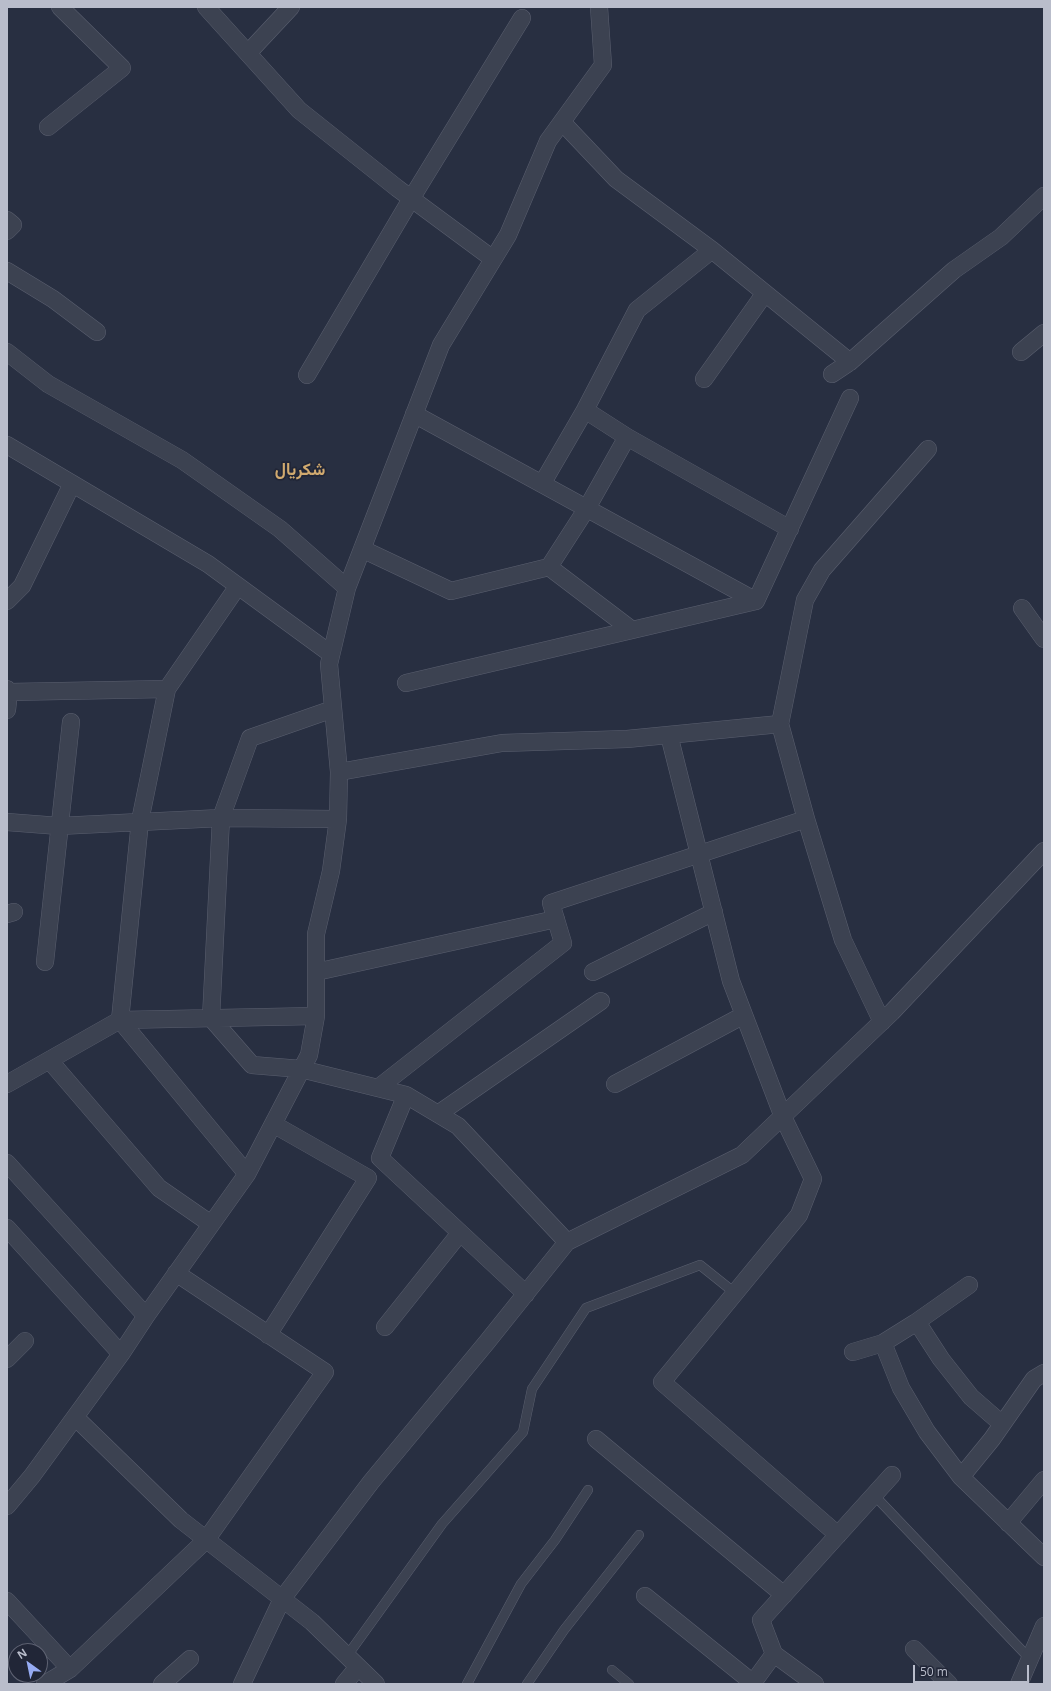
<!DOCTYPE html>
<html>
<head>
<meta charset="utf-8">
<style>
  body { margin:0 }
  #map { position:relative; width:1051px; height:1691px; overflow:hidden; background:#282f41; font-family:"Open Sans",sans-serif }
  canvas { display:block }
  .frame { position:absolute; inset:0; border:8px solid #b9bdcb; pointer-events:none }
  .north { position:absolute; left:8px; top:1643px; width:40px; height:40px; box-sizing:border-box; background:#212637; border:1px solid #5e6272; border-radius:50%; rotate:327deg; font-size:11px; font-weight:700; line-height:16px; text-align:center; color:#b9bdcb }
  .north::after { content:''; display:block; margin:auto; width:14px; height:18px; background:#96abf3; clip-path:polygon(50% 0,100% 100%,50% 72%,0 100%) }
  .scale { position:absolute; left:913px; top:1665px; width:116px; height:18px; box-sizing:border-box; border:2px solid #b9bdcb; border-top:0; padding-left:5px; font-size:12px; line-height:14px; white-space:nowrap; color:#b9bdcb; -webkit-text-stroke:3px #212637; paint-order:stroke }
</style>
</head>
<body>
<div id="map">
<canvas width="1051" height="1691"></canvas>
<div class="frame"></div>
<div class="north">N</div>
<div class="scale">50 m</div>
</div>
<script>
const g = document.querySelector('canvas').getContext('2d');
g.lineJoin = 'round';
function strokePath(path, color, width, dash) { g.strokeStyle = color; g.lineWidth = width; g.lineCap = dash ? 'butt' : 'round'; g.setLineDash(dash || []); g.stroke(path); }
function drawText(font, color, halo, rows, align = 'center') {
  g.font = font + ' "Open Sans",Vazirmatn,sans-serif'; g.lineWidth = 3.5; g.setLineDash([]); g.textBaseline = 'middle'; g.strokeStyle = halo; g.fillStyle = color; for (const [text, x, y, turn = 0] of rows) {
    g.save(); g.translate(x, y); g.rotate((+turn || 0) * Math.PI / 180); g.textAlign = isNaN(turn) ? turn : align; if (halo) g.strokeText(text, 0, 0); g.fillText(text, 0, 0); g.restore();
  }
}
const lane = new Path2D(`
  M874,1495L1030,1659
  M347,1656L442,1524L523,1432L532,1389L586,1308L700,1265L735,1293
  M612,1670L629,1684
  M467,1684L521,1584L555,1540L588,1490
  M527,1684L564,1630L639,1535`);
const street = new Path2D(`
  M206,7L299,110L397,188L493,259
  M248,53L291,7
  M562,122L616,179L712,250L850,362
  M48,127L122,68L60,7
  M7,220L13,225L7,231
  M7,271L53,299L97,332
  M7,352L48,384L182,460L280,529L347,588
  M1021,352L1044,333
  M832,374L850,362L954,270L1001,237L1044,196
  M307,375L411,199L522,18
  M704,379L765,293
  M585,410L627,437L790,529
  M414,414L756,601
  M7,445L208,564L331,654
  M542,484L585,410L637,310L712,250
  M362,549L451,591L549,567L587,508L627,437
  M549,567L632,630
  M238,586L167,689L140,821L120,1020L247,1174
  M7,601L22,586L72,484
  M756,601L850,398
  M1022,608L1044,639
  M406,683L756,601
  M7,689L9,692L7,710
  M9,692L167,689
  M333,709L250,738L221,818L211,1018L252,1065L301,1069L406,1095L458,1126L567,1242
  M669,735L731,981L783,1117L813,1179L799,1215L662,1382L838,1535
  M339,772L502,743L627,739L780,724
  M7,822L59,826L221,818L338,819
  M7,914L14,912
  M45,962L71,722
  M316,972L556,919
  M593,972L714,912
  M882,1022L843,940L806,819L780,724L805,600L822,570L928,449
  M50,1061L159,1188L211,1224
  M7,1084L120,1020L316,1016
  M615,1084L744,1015
  M378,1088L563,943L551,903L806,819
  M406,1095L380,1158L526,1294
  M438,1114L601,1001
  M7,1163L146,1316
  M7,1228L121,1354
  M917,1322L941,1359L971,1397L1002,1424
  M385,1327L460,1233
  M268,1335L368,1178L273,1124
  M883,1343L901,1388L927,1432L961,1477L1044,1557
  M853,1352L883,1343L915,1323L969,1285
  M7,1359L25,1341
  M75,1417L181,1520L312,1622L376,1684
  M596,1439L784,1595
  M961,1477L992,1439L1034,1379L1044,1373
  M7,1506L32,1476L121,1354L146,1316L247,1174L309,1055L316,1016V934L331,871L338,819L339,772L329,664L347,588L441,345L508,235L548,141L603,65L599,7
  M1008,1523L1044,1480
  M645,1596L753,1683
  M7,1601L70,1669
  M914,1649L949,1684
  M45,1684L70,1669L206,1540L325,1372L176,1273
  M162,1684L190,1659
  M242,1684L282,1599L371,1482L487,1342L567,1242L742,1155L892,1012L1044,851
  M344,1684L358,1667
  M752,1684L774,1654
  M815,1684L774,1654L761,1620L892,1475
  M1019,1684L1044,1626`);
strokePath(lane, '#5a5f6f', 10);
strokePath(street, '#5a5f6f', 18);
strokePath(lane, '#3c4251', 9);
strokePath(street, '#3c4251', 17);
drawText('bold 17px', '#d1aa6f', '#212637', [
  ["شکریال",300,470]
]);
</script>
</body>
</html>
